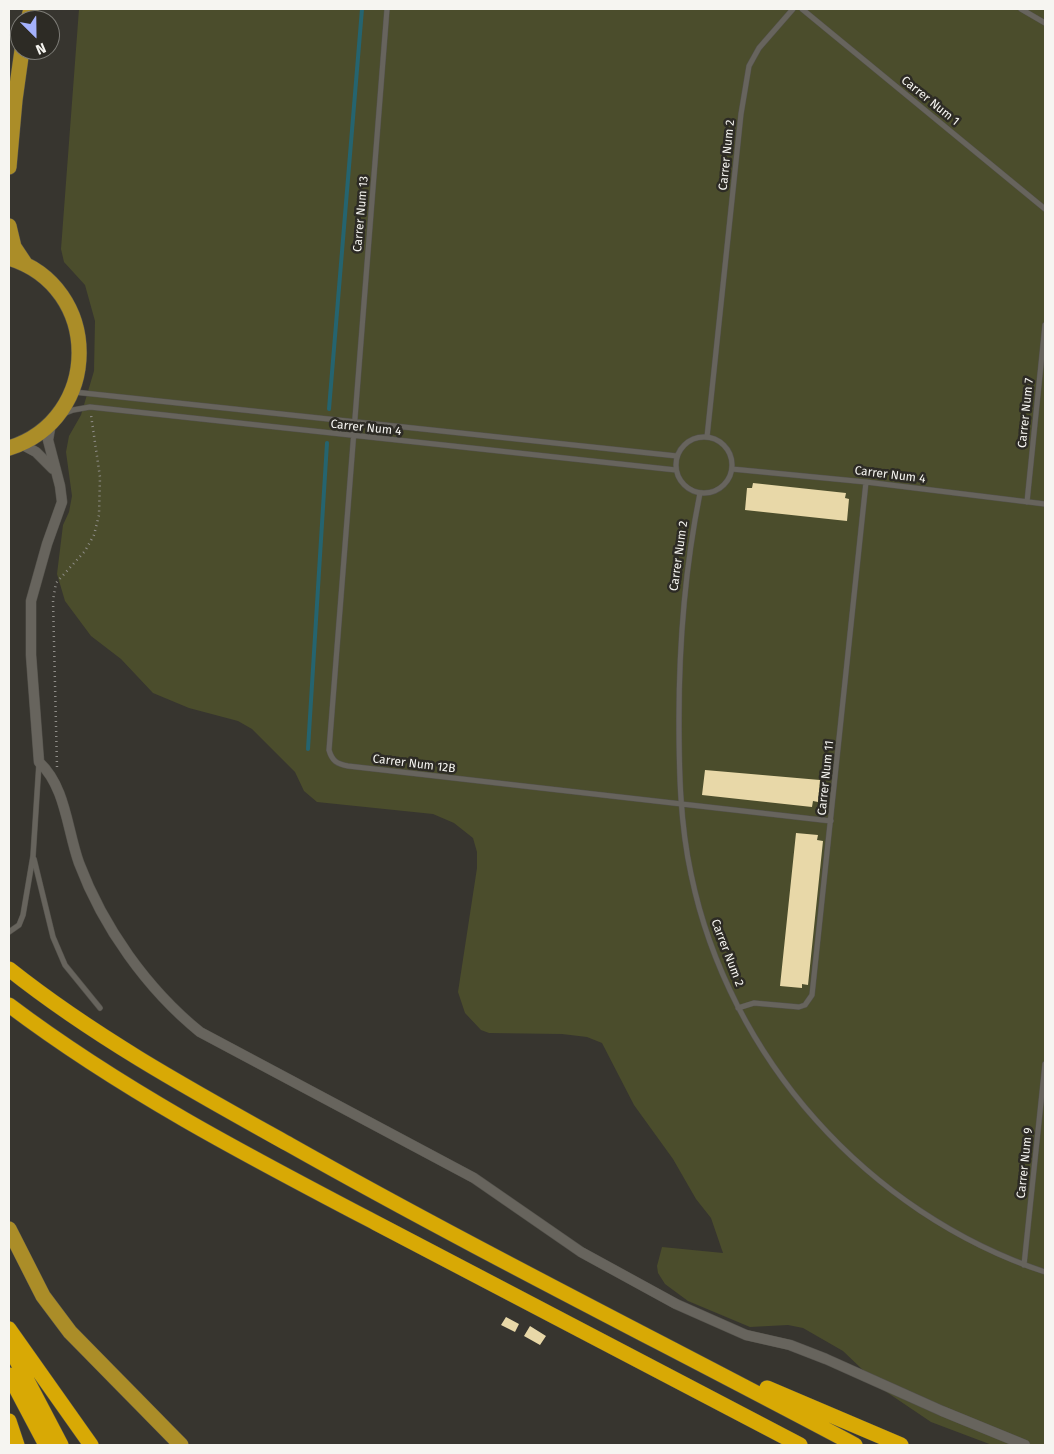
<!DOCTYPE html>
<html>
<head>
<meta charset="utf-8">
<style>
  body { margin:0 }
  #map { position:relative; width:1054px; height:1454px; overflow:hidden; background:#37352f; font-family:"Fira Sans",sans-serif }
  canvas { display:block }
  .frame { position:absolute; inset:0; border:10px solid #f6f5f1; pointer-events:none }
  .north { position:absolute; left:10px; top:10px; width:50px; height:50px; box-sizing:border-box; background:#2d2b25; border:1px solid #7d7c77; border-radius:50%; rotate:157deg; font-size:14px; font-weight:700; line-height:20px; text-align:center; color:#f6f5f1 }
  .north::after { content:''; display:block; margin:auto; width:18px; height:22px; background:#a4b1fc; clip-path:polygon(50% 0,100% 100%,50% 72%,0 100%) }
</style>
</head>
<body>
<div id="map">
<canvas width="1054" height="1454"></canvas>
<div class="frame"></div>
<div class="north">N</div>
</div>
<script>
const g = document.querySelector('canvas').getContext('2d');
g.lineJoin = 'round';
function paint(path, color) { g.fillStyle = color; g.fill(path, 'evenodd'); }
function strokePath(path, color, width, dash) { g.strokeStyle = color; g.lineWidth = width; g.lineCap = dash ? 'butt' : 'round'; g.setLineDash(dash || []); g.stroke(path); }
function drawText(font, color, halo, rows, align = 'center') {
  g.font = font + ' "Fira Sans",sans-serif'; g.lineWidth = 5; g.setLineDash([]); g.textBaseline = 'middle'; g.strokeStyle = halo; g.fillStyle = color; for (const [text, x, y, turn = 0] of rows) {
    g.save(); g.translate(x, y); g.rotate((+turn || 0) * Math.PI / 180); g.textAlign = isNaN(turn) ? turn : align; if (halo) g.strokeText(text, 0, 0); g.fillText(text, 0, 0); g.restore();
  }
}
paint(new Path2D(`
  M79,9H1045V1445H992L931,1422L885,1391L843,1351L803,1328L788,1325L750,1327L688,1301L665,1284L658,1273L657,1266L662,1247L723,1253L711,1218L696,1199L673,1159L634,1105L602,1043L587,1037L562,1034L489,1033L481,1030L465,1013L458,992L477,868V852L473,838L454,823L433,814L317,802L304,791L295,772L252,729L238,721L189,708L153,693L121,659L91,636L65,601L57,574L63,525L69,512L72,496L66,452L69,436L81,415L94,371L95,321L85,285L64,262L61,249Z`), '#4b4d2c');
strokePath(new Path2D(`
  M329,409L362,9
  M308,749L327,443`), '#25646f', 4);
paint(new Path2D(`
  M753,483L846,493L845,498L849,499L847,521L745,510L747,488H752Z
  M705,770L820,780L818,802L813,801L812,807L702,795Z
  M796,833L818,835L817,840L823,841L808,985L802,984V988L780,986Z
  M506,1317L519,1324L515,1332L501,1325Z
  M530,1326L546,1336L540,1345L524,1336Z`), '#e8d8a8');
const lane = new Path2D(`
  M387,9L329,750C332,761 337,764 348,766L831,821
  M802,9L1045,209
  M1021,9L1045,23
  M74,392L677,456
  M63,414L73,410L90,407L676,470
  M676 465a28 28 0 1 1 56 0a28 28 0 1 1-56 0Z
  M707,437L741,114L749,66L759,48L793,9
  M732,469L866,482L1045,504
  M700,493C685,568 679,643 679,719C679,770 680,823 691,874C729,1058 868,1213 1045,1272
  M1027,502L1045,325
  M34,859L53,937L65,965L100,1008
  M9,932L19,925L23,915L33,856L39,763
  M738,1008L754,1003L799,1007L805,1005L812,995L866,482
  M1024,1265L1045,1064`);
const street = new Path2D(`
  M51,423L48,440L60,486L62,502L47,544L31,601V655L39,762C66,787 67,830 79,863C103,927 147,989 200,1032L474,1178L581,1252L676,1304L746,1335L790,1345L826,1359L942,1411L1025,1445
  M21,444L36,452L53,469`);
const primary = new Path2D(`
  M28,20L31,9
  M9,167L15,100L22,50
  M9,226L14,247L26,265
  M9,258C103,287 102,419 9,448
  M9,1229L43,1296L70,1332L181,1445`);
const highway = new Path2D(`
  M9,969C96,1038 193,1091 290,1145C476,1250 667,1345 855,1445
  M9,1005C123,1091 250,1157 376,1223C517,1297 659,1370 800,1445
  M9,1329L91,1445
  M9,1346L61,1445
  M9,1375L46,1445
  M767,1388L901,1445
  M9,1421L17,1445`);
strokePath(lane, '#53514b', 6);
strokePath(street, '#53514b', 11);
strokePath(primary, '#53514b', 16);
strokePath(highway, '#53514b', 16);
strokePath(new Path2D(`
  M57,767L53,600L56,583L85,551L94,535L99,515L100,477L91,415`), '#8f8d88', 2.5, [1, 4]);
strokePath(lane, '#67645d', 5);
strokePath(street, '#67645d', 10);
strokePath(primary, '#ab8d28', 15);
strokePath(highway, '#d8a905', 15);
drawText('12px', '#f6f5f1', '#2d2b25', [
  ["Carrer Num 1",930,101,39],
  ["Carrer Num 2",727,155,-84],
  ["Carrer Num 13",361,214,-85],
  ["Carrer Num 7",1026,413,-84],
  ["Carrer Num 4",366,428,6],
  ["Carrer Num 4",890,475,7],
  ["Carrer Num 2",679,556,-82],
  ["Carrer Num 12B",414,764,7],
  ["Carrer Num 11",826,778,-84],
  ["Carrer Num 2",727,953,69],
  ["Carrer Num 9",1025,1163,-84]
]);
</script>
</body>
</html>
